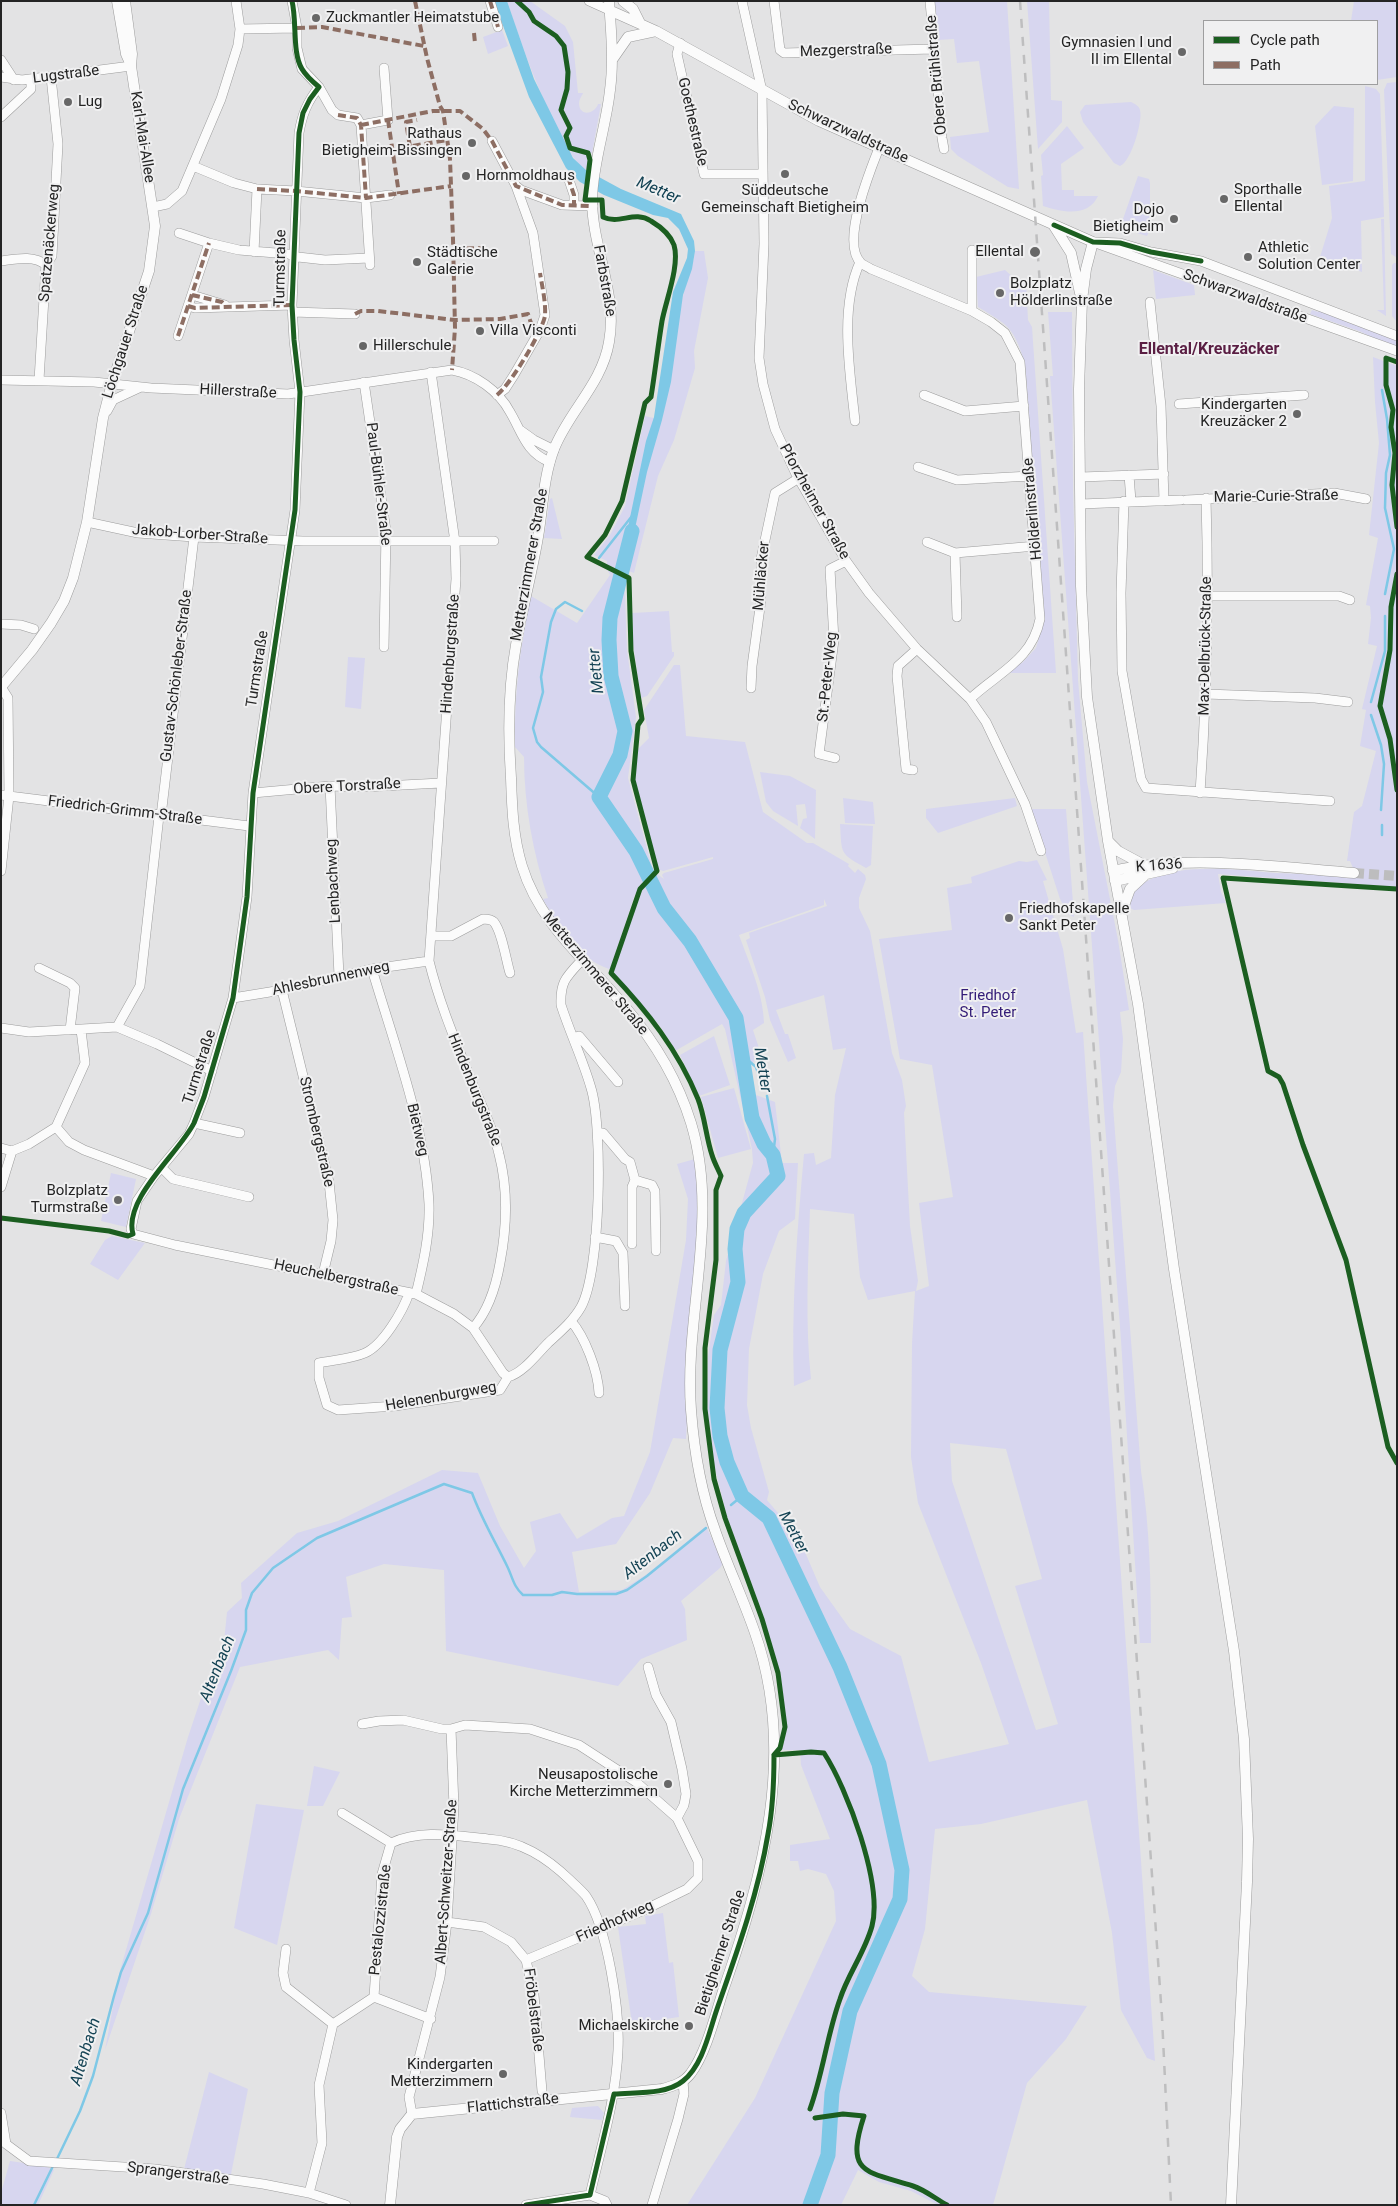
<!DOCTYPE html>
<html>
<head>
<meta charset="utf-8">
<style>
  body { margin:0 }
  #map { position:relative; width:1398px; height:2206px; overflow:hidden; background:#e3e3e4; font-family:Roboto,sans-serif }
  canvas { display:block }
  .frame { position:absolute; inset:0; border:2px solid #242424; pointer-events:none }
  .legend { position:absolute; left:1203px; top:20px; width:175px; height:65px; box-sizing:border-box; background:#f0f0f1; border:1px solid #9e9e9f; margin:0; padding:6px 9px; list-style:none; font-size:15px; color:#242424 }
  .legend li { display:flex; align-items:center; gap:10px; height:25px }
  .legend b { width:25px; border:1px solid #9e9e9f }
</style>
</head>
<body>
<div id="map">
<canvas width="1398" height="2206"></canvas>
<div class="frame"></div>
<ul class="legend">
<li><b style="height:6px;background:#1b5e20"></b>Cycle path</li>
<li><b style="height:6px;background:#8d6e63"></b>Path</li>
</ul>
</div>
<script>
const g = document.querySelector('canvas').getContext('2d');
g.lineJoin = 'round';
function paint(path, color) { g.fillStyle = color; g.fill(path, 'evenodd'); }
function strokePath(path, color, width, dash) { g.strokeStyle = color; g.lineWidth = width; g.lineCap = dash ? 'butt' : 'round'; g.setLineDash(dash || []); g.stroke(path); }
function drawText(font, color, halo, rows, align = 'center') {
  g.font = font + ' Roboto,sans-serif'; g.lineWidth = 4; g.setLineDash([]); g.textBaseline = 'middle'; g.strokeStyle = halo; g.fillStyle = color; for (const [text, x, y, turn = 0] of rows) {
    g.save(); g.translate(x, y); g.rotate((+turn || 0) * Math.PI / 180); g.textAlign = isNaN(turn) ? turn : align; if (halo) g.strokeText(text, 0, 0); g.fillText(text, 0, 0); g.restore();
  }
}
paint(new Path2D(`
  M507,1H530L565,26L573,42L578,93H583C582,96 579,99 579,104C580,117 595,114 598,104H601L592,153H589L586,170C568,156 561,136 551,116C534,79 520,41 507,1Z
  M934,1H1007L1019,189L1008,187L958,156L951,149L950,137L989,132L979,61L957,63L954,39L937,40Z
  M1027,1H1049L1051,100L1062,101V122L1038,149Z
  M1354,1H1397V77L1377,80V21H1351Z
  M502,30L508,46L488,54L483,37Z
  M1397,82V257H1396L1391,254L1384,90L1387,83Z
  M1365,86L1376,89L1380,94L1384,217L1361,221L1362,272L1320,257L1332,218L1329,186L1365,181Z
  M1131,102C1135,104 1139,106 1140,110C1143,121 1131,162 1120,166L1114,163L1083,122L1080,112L1085,105Z
  M1334,106L1354,108L1353,181L1322,185L1315,126Z
  M1067,126L1084,148L1061,164L1062,190H1074V196H1098C1088,218 1061,212 1043,206L1041,176L1043,175L1041,155Z
  M1138,176L1149,179L1150,183V229L1147,236L1137,233V231L1130,229L1129,231L1125,228L1123,219Z
  M1381,219H1384L1386,316L1377,310H1384Z
  M695,251H704L708,278L694,351L695,368L674,440L658,476L634,573L624,569L627,650L636,717L628,778L653,871L664,879L662,875L664,873L713,859V857L663,871L658,869L636,787L634,776L637,750L649,738L644,710L674,665H680L686,736L745,742L763,812L807,843H813L849,864L848,866L855,873L858,869L865,875L866,879L859,898V908L870,931L892,1053L902,1080L906,1106L904,1113L910,1226L918,1281L916,1291L929,1286L919,1203L953,1197L932,1065L900,1059L879,939L952,930L947,888L972,883L971,877L1019,861L1027,862L1037,860L1047,880L1043,881L1063,949L1076,1033L1083,1032L1155,2061L1147,2058L1121,2010L1112,1933L1087,1800L981,1824L935,1829L925,1929L912,1976L929,1992L1087,2006L1066,2039L1027,2083L993,2205H938L911,2191L879,2182L858,2170L841,2205H687L755,2098L836,1921L834,1891L826,1874L808,1869L800,1871L798,1861H790V1845L830,1839L801,1765L800,1750H782L787,1728L780,1673L763,1615L727,1517L713,1460L707,1418L708,1357L714,1315L721,1305L726,1261L753,1163L752,1149L725,1029L722,1024L675,1051L660,1026L613,972L638,897L635,894L611,967L609,969C579,959 558,926 543,899L548,898C533,854 524,804 524,757L515,747C514,695 520,646 531,596L577,623L610,575L607,569V561L594,555L610,535L625,506L645,416L662,420C671,379 674,337 683,296C686,281 693,267 695,251ZM824,899L827,906L749,933L750,938L746,940L765,997L770,1020L788,1062L796,1058L788,1034H785L776,1010L824,995L833,1050L846,1048L835,1095L831,1158L816,1165L814,1153L804,1154C797,1230 791,1309 794,1386L811,1379C805,1323 808,1266 810,1209L854,1214L860,1277L868,1300L915,1291L912,1344L911,1457L918,1503L981,1663L1009,1744L929,1762L901,1656L850,1629L820,1587L799,1538L767,1500L769,1492L751,1428L747,1405L749,1349L763,1274L779,1231L795,1219L798,1163H782L775,1102L756,1095L747,1068L761,1054L753,1030L764,1023C763,992 749,963 739,935L824,905ZM950,1443L1006,1449L1042,1579L1015,1586L1058,1724L1036,1730L952,1481Z
  M1394,263H1397V322L1392,316V265Z
  M1005,270L1015,279L1026,283L1028,320L1032,327L1056,673H1010L1017,664L1022,663L1036,648L1044,621V609L1025,363C1013,327 1010,326 978,307L976,277Z
  M1153,270L1194,285L1195,295L1156,299Z
  M1320,308L1397,339V349L1359,331L1310,314L1312,310L1318,312Z
  M1048,312H1072L1073,488L1078,680L1087,782L1118,940L1129,1010L1120,1012L1123,1039L1121,1072L1115,1086L1113,1106L1141,1471C1150,1527 1151,1586 1151,1643H1140L1121,1340L1050,376H1053Z
  M1373,357L1397,366V887L1218,874L1221,892L1226,903L1134,910L1130,908C1131,895 1136,887 1147,881C1183,862 1238,870 1276,873C1302,874 1327,875 1353,877V868L1350,861H1347L1354,812L1362,806L1376,751L1360,746L1366,710L1362,709L1377,646L1368,644L1371,618L1370,606L1366,605L1378,538L1369,535L1379,443L1375,402Z
  M552,498L562,539L544,538L550,499Z
  M669,611L672,652H674V656L647,696L641,698L633,643L632,613Z
  M348,657L365,658L361,709L345,707Z
  M760,772L790,776L816,790L815,839L800,828L803,819L807,818L805,804L796,805L798,826L773,811L766,802Z
  M843,798L873,802L875,824L845,823Z
  M1015,798L1017,806L938,833L926,818V809Z
  M1031,809H1066L1074,917L1068,914L1060,899Z
  M840,824L873,826L871,865L866,868C839,853 842,854 840,824Z
  M714,1036L730,1085L699,1096L680,1055Z
  M734,1088L751,1149L718,1158L701,1097Z
  M695,1159L699,1198L686,1439L673,1438L650,1493L616,1544L572,1552L579,1592L622,1590L647,1574L706,1526L723,1563L720,1568L681,1601L685,1609L687,1640L641,1659L618,1686L446,1651L444,1570L384,1564L346,1577L352,1617L342,1618L339,1660L328,1650L240,1667L179,1819L151,1914L105,2050L119,1974L188,1737L202,1695L223,1652L227,1612L242,1598L241,1583L297,1533L338,1521L442,1470L478,1473L500,1526L524,1568L536,1551L530,1522L560,1513L577,1539L612,1518L624,1516L650,1452L686,1240L688,1199L677,1164Z
  M111,1173L136,1179L126,1227L101,1221Z
  M112,1236L145,1243L118,1280L90,1264L105,1240Z
  M314,1766L340,1772L323,1806H307Z
  M256,1804L304,1810L277,1945L234,1928Z
  M663,1913L669,1963L673,1962L679,2017L632,2024L618,1927L646,1924L645,1916Z
  M209,2072L248,2089L229,2184L182,2177Z
  M598,2106L604,2113L602,2120L570,2117L572,2108Z
  M10,2161L45,2166L54,2170L38,2205H1V2193Z`), '#d7d6ef');
paint(new Path2D(`
  M494,1H507L534,79L573,158L586,170L621,189L681,214L694,241L695,251L692,269L683,295L671,382L662,420L647,472L630,552L623,551L646,441L654,417L673,292L687,258L688,249L679,229L668,218L653,215L604,195L580,182L566,168L529,97Z`), '#7ec8e6');
strokePath(new Path2D(`
  M1382,390L1387,419L1390,455L1386,473L1385,508L1394,549L1385,594
  M599,558L632,516
  M582,611L565,602L556,609L551,622L541,677L543,692L533,728L537,742L541,747L599,797
  M1371,702L1385,651V616
  M1371,715L1381,745L1384,764L1381,810
  M1382,825V835
  M742,1055L756,1067L758,1073
  M767,1096L775,1139L773,1155
  M731,1505L742,1496
  M56,2161L80,2111L93,2076L114,1996L121,1972L148,1913L183,1789L231,1671L246,1630V1610L252,1593L273,1568L317,1538L444,1484L472,1493C482,1520 496,1543 508,1568C513,1579 514,1587 523,1595H552L562,1592L577,1594H616L627,1590L647,1576L706,1528
  M34,2205L53,2166`), '#7ec8e6', 2.5);
strokePath(new Path2D(`
  M632,531L610,618L609,640L611,676L625,731L620,755L599,797L636,851L664,908L690,941L736,1018L752,1118L764,1144L773,1155L778,1176L744,1213L737,1229L735,1249L738,1282L720,1350L717,1408L720,1436L727,1462L742,1496L769,1518L840,1667L879,1764L902,1870L900,1899L850,2011L832,2093L828,2155L810,2205`), '#7ec8e6', 15);
strokePath(new Path2D(`
  M1354,873L1397,876`), '#bdbdbe', 10, [10, 5]);
const minor = new Path2D(`
  M292,1L297,28V48L302,69L319,87L332,110L338,115L357,118L361,125L370,265
  M490,1L498,27
  M589,1L609,10
  M742,1L762,91L764,244L759,358L763,384L775,429L796,474L846,561L869,593L917,649L970,699L986,722L1025,804L1041,851
  M774,1L780,50L784,53L933,49
  M930,1L942,138L944,149
  M240,29L297,28
  M680,43L677,54L704,174H762
  M1,60L14,80
  M1,77L22,80L131,66
  M319,87C307,102 302,115 299,133L292,305L294,340L300,392L295,510L253,793L247,897L233,998L204,1097L194,1123L189,1134L154,1176L137,1201L131,1229L133,1234L175,1245L416,1294L454,1314L473,1328L503,1373L508,1377
  M1,117L31,89V79
  M361,125L388,120L384,68
  M492,141L516,186L521,190L562,205L593,206
  M879,148C870,171 840,243 861,263C863,265 868,267 871,269L972,311L991,322L1005,333L1020,362L1040,619C1032,660 999,672 970,699
  M193,166L234,183L257,189L296,191L366,198L390,195
  M568,177L574,195V205
  M153,207L167,204L182,191L221,99L238,45L240,29L236,1
  M179,233L209,243L239,250L288,254L298,257L325,260L369,258
  M1093,242L1397,351
  M1096,242L1120,243L1151,252L1201,261L1397,336
  M972,250V311
  M254,252L257,189
  M1,261C16,259 34,255 46,265
  M192,295L225,305
  M1150,302L1161,406L1164,501
  M188,306L195,308L292,305
  M292,312L355,314
  M178,336L209,243
  M431,372L455,542L456,579L429,961C440,1006 458,1047 475,1090C484,1110 494,1132 499,1154C508,1189 507,1227 500,1263C496,1286 489,1310 473,1328
  M1,380L94,382L151,388L288,394L452,370C475,374 499,391 510,412C522,432 526,453 550,462
  M39,380L46,265L52,256L58,144L51,77
  M364,382L386,531L384,647
  M497,395L505,389L514,375L540,330L545,315L533,233L516,186
  M924,395L965,411L1024,406
  M1179,404L1304,395
  M107,411L113,400L141,387
  M855,421C850,372 839,308 860,262
  M520,430L534,440L554,450
  M918,467L957,480L1030,476
  M1129,475L1131,501
  M1081,477L1164,474
  M1186,500L1334,493L1366,499
  M1124,501L1121,593L1122,671L1141,779L1146,788L1330,801
  M1081,504L1181,500
  M87,522L138,533L194,537L303,541H494
  M927,542L955,553L1036,546
  M955,553L957,617
  M1208,596H1339L1350,600
  M1,624L21,625L34,629
  M1,687L8,698L9,796L1,871
  M751,688L752,666L761,600V559L775,493L799,478
  M1206,694L1315,698L1348,702
  M835,758L819,754L834,640L830,569L846,561
  M913,770L906,769L897,676L898,666L917,649
  M330,786L339,976
  M253,793L330,786L364,787L441,783
  M1200,793C1207,694 1209,597 1206,498
  M1,795L249,826
  M161,816L194,537
  M431,936H451L483,919C487,919 491,919 494,922C502,932 506,960 510,973
  M39,968L70,983L75,988L70,1030
  M372,969C394,1044 425,1125 429,1204C430,1235 423,1265 416,1294
  M282,990L329,1182L333,1220L331,1241L323,1274
  M233,998L282,990L372,969L429,961
  M117,1027L140,986L159,816
  M1,1028L29,1032L117,1027L157,1044L212,1071
  M573,1038L579,1036L618,1082
  M194,1123L240,1133
  M56,1127L69,1142L84,1150L154,1176
  M598,1133H603L625,1159L630,1162L635,1180L652,1185L655,1191L656,1251
  M1,1148L12,1151L29,1144L56,1127L85,1063L81,1030
  M162,1168L173,1179L249,1197
  M1,1187L12,1151
  M595,1237L616,1241L623,1253L625,1306
  M632,1244V1187L635,1180
  M409,1293C403,1311 383,1345 365,1353C351,1359 334,1360 319,1363V1378L327,1405L338,1410L395,1406L500,1390L508,1377C523,1373 537,1354 548,1343C560,1332 573,1321 581,1307C601,1271 603,1127 591,1088C583,1060 570,1033 561,1005C560,982 566,977 581,961
  M571,1321C585,1337 598,1371 599,1393
  M648,1667L656,1695L671,1722L682,1769L686,1794L684,1805L677,1818
  M362,1724L379,1721L403,1720L442,1729H451L465,1725L530,1729L579,1745L636,1782L677,1818L698,1861V1878L687,1889L642,1911L526,1960
  M342,1813L391,1843
  M447,1922L484,1927L511,1942L526,1960L534,1995L542,2091
  M286,1949L283,1973L286,1987L333,2024
  M374,1997L382,1874L391,1843C422,1829 455,1836 488,1839C521,1841 546,1857 570,1880C575,1885 582,1891 586,1896C608,1928 620,2012 618,2050C616,2099 601,2147 590,2195
  M1,2113L6,2144L29,2161L155,2169L263,2184L309,2193L346,2205
  M412,2114L409,2097L440,1977L447,1922L454,1807L451,1729
  M309,2193L322,2143L319,2085L333,2024L374,1997L431,2019
  M526,2205L590,2195L605,2201L607,2205
  M652,2205L678,2119L684,2094L683,2081`);
const major = new Path2D(`
  M117,1L126,54L130,63
  M623,1L633,9L640,23
  M609,10L656,31L819,121L1093,242L1086,269L1082,300L1079,389L1081,586L1087,697L1108,841L1138,1004L1174,1269L1234,1651L1244,1739L1248,1839L1247,1882L1231,2205
  M612,60L628,37L656,31
  M1054,226L1071,253L1080,293
  M1,687L32,650L51,623L64,601L73,578L87,522L103,418L112,383L149,271L155,226L131,66L132,54L125,1
  M1109,842L1118,851L1144,865
  M1113,871C1188,854 1277,867 1354,873
  M1115,881L1173,868
  M1122,911L1130,889L1144,876
  M390,2205L397,2137L400,2129L412,2114L662,2089C673,2086 684,2083 691,2073C706,2053 715,2016 723,1991C763,1876 797,1753 755,1633C743,1598 727,1565 715,1530C701,1492 694,1450 691,1410C684,1315 720,1218 691,1123C678,1081 654,1041 626,1008C588,962 540,925 522,866C513,837 512,808 511,778C508,734 508,689 516,645C522,609 532,573 538,537C543,508 543,478 554,449C569,411 602,384 609,342C618,294 592,248 592,199C593,162 606,127 610,90C614,61 611,30 609,1`);
strokePath(minor, '#9c9c9c', 10);
strokePath(major, '#9c9c9c', 11);
strokePath(minor, '#fbfbfb', 9);
strokePath(major, '#fbfbfb', 10);
strokePath(new Path2D(`
  M1020,1L1162,2017L1171,2205`), '#bebebf', 2.5, [9, 9]);
strokePath(new Path2D(`
  M415,1L427,58L440,106L443,111L450,159L453,239L455,328L452,370
  M490,1L498,27
  M297,28L322,27L424,46
  M474,33L475,43
  M338,115L357,118L361,125L366,198
  M388,120L399,194
  M361,125L433,111H460L483,129L492,141L516,186L562,205L590,206
  M410,147L406,122L417,120
  M401,148L447,140
  M568,177L574,195V205
  M257,189L296,191L366,198L451,186
  M454,249L484,248
  M192,295L222,302L225,305
  M188,306L195,308L292,305
  M355,314L361,311H378L455,320L500,319L528,314L531,323L540,330
  M178,336L209,243
  M497,395C511,384 542,332 545,316C546,302 542,286 540,273`), '#8d6e63', 4, [8, 4]);
strokePath(new Path2D(`
  M517,1L529,12L534,21L556,36L564,46L568,72L567,89L561,110L570,128L566,136L570,148L588,153L590,160L585,200H602L603,217C620,225 634,210 651,221C661,227 670,234 674,245C680,265 666,300 662,321C658,346 655,372 651,397L645,403L622,501L605,535L587,557L629,578L631,651L642,719L638,725L633,780L657,871L640,889L611,973C647,1011 678,1050 698,1099C705,1117 706,1137 712,1155C714,1162 718,1169 721,1176L716,1190V1260L705,1348V1409L714,1479L725,1518L762,1619L778,1673L785,1727L780,1748L774,1755
  M1054,225L1093,242L1120,243L1151,252L1201,261
  M1397,362L1386,358V385L1393,410L1391,427L1395,453L1392,485L1397,527
  M1397,574L1391,607L1390,650L1380,706L1390,739L1397,790
  M1397,889L1223,878L1268,1071L1279,1077L1283,1084L1303,1145L1346,1260L1388,1447L1397,1463
  M1,1218L109,1231L128,1236L133,1234C123,1199 179,1153 194,1123L204,1097L233,998L247,897L253,793L295,510L300,392L294,340L292,305L299,133L303,113L310,99L319,87C313,82 306,76 302,69C292,53 297,21 292,1
  M774,1755L811,1752L824,1753C847,1788 883,1884 872,1926C865,1952 848,1974 840,1999C827,2035 823,2073 810,2109
  M815,2118L843,2114L864,2116C845,2174 865,2171 913,2186C925,2190 936,2199 947,2205
  M526,2205L590,2195L614,2094C635,2092 666,2095 683,2081C703,2065 709,2032 717,2009C737,1952 758,1894 768,1834C773,1808 774,1781 774,1755`), '#1b5e20', 5);
for (const [x, y, r, color] of [
  [316,18,5,"#676767"],
  [1182,52,5,"#676767"],
  [68,102,5,"#676767"],
  [472,143,5,"#676767"],
  [785,174,5,"#676767"],
  [466,176,5,"#676767"],
  [1224,199,5,"#676767"],
  [1174,219,5,"#676767"],
  [1035,252,6,"#676767"],
  [1248,257,5,"#676767"],
  [417,262,5,"#676767"],
  [1000,293,5,"#676767"],
  [480,331,5,"#676767"],
  [363,346,5,"#676767"],
  [1297,414,5,"#676767"],
  [1009,918,5,"#676767"],
  [118,1200,5,"#676767"],
  [668,1784,5,"#676767"],
  [689,2026,5,"#676767"],
  [503,2074,5,"#676767"]
]) { const dot = new Path2D(); dot.arc(x, y, r, 0, 2 * Math.PI); g.fillStyle = color; g.fill(dot); strokePath(dot, '#f0f0f1', 2); }
drawText('15px', '#242424', '#f0f0f1', [
  ["Zuckmantler Heimatstube",326,18],
  ["Gymnasien I und",1172,43,"right"],
  ["II im Ellental",1172,60,"right"],
  ["Lug",78,102],
  ["Rathaus",462,134,"right"],
  ["Bietigheim-Bissingen",462,151,"right"],
  ["Hornmoldhaus",476,176],
  ["Sporthalle",1234,190],
  ["Ellental",1234,207],
  ["Süddeutsche",785,191,"center"],
  ["Gemeinschaft Bietigheim",785,208,"center"],
  ["Dojo",1164,210,"right"],
  ["Bietigheim",1164,227,"right"],
  ["Athletic",1258,248],
  ["Solution Center",1258,265],
  ["Ellental",1024,252,"right"],
  ["Städtische",427,253],
  ["Galerie",427,270],
  ["Bolzplatz",1010,284],
  ["Hölderlinstraße",1010,301],
  ["Villa Visconti",490,331],
  ["Hillerschule",373,346],
  ["Kindergarten",1287,405,"right"],
  ["Kreuzäcker 2",1287,422,"right"],
  ["Friedhofskapelle",1019,909],
  ["Sankt Peter",1019,926],
  ["Bolzplatz",108,1191,"right"],
  ["Turmstraße",108,1208,"right"],
  ["Neusapostolische",658,1775,"right"],
  ["Kirche Metterzimmern",658,1792,"right"],
  ["Michaelskirche",679,2026,"right"],
  ["Kindergarten",493,2065,"right"],
  ["Metterzimmern",493,2082,"right"]
], 'left');
drawText('15px', '#242424', '#f0f0f1', [
  ["Mezgerstraße",846,51,-2],
  ["Lugstraße",66,75,-7],
  ["Obere Brühlstraße",937,75,-95],
  ["Goethestraße",692,122,77],
  ["Schwarzwaldstraße",848,132,25],
  ["Karl-Mai-Allee",142,137,81],
  ["Spatzenäckerweg",50,243,-85],
  ["Turmstraße",281,268,-89],
  ["Farbstraße",604,281,80],
  ["Schwarzwaldstraße",1245,297,20],
  ["Löchgauer Straße",126,342,-72],
  ["Hillerstraße",238,392,3],
  ["Paul-Bühler-Straße",378,484,83],
  ["Marie-Curie-Straße",1276,497,-1],
  ["Pforzheimer Straße",814,502,61],
  ["Hölderlinstraße",1033,509,-95],
  ["Jakob-Lorber-Straße",200,535,4],
  ["Metterzimmerer Straße",530,565,-80],
  ["Mühläcker",762,576,-85],
  ["Max-Delbrück-Straße",1206,646,-89],
  ["Hindenburgstraße",451,654,-86],
  ["Turmstraße",258,669,-81],
  ["Gustav-Schönleber-Straße",177,676,-83],
  ["St.-Peter-Weg",828,677,-84],
  ["Obere Torstraße",347,787,-3],
  ["Friedrich-Grimm-Straße",125,811,7],
  ["K 1636",1159,866,-4],
  ["Lenbachweg",334,881,-93],
  ["Metterzimmerer Straße",595,974,50],
  ["Ahlesbrunnenweg",331,979,-12],
  ["Turmstraße",200,1067,-72],
  ["Hindenburgstraße",474,1090,68],
  ["Bietweg",417,1130,77],
  ["Strombergstraße",316,1132,77],
  ["Heuchelbergstraße",336,1278,12],
  ["Helenenburgweg",441,1397,-10],
  ["Albert-Schweitzer-Straße",447,1882,-86],
  ["Pestalozzistraße",381,1920,-84],
  ["Friedhofweg",615,1922,-24],
  ["Bietigheimer Straße",721,1953,-72],
  ["Fröbelstraße",533,2010,83],
  ["Flattichstraße",513,2104,-6],
  ["Sprangerstraße",178,2174,7]
]);
drawText('15px', '#341d78', '#f0f0f1', [
  ["Friedhof",988,996],
  ["St. Peter",988,1013]
]);
drawText('italic 16px', '#144354', '#f0f0f1', [
  ["Metter",658,191,23],
  ["Metter",597,671,-96],
  ["Metter",762,1070,81],
  ["Metter",793,1533,62],
  ["Altenbach",653,1555,-38],
  ["Altenbach",218,1669,-68],
  ["Altenbach",86,2052,-73]
]);
drawText('bold 16px', '#5a1e43', '#f0f0f1', [
  ["Ellental/Kreuzäcker",1209,350]
]);
</script>
</body>
</html>
